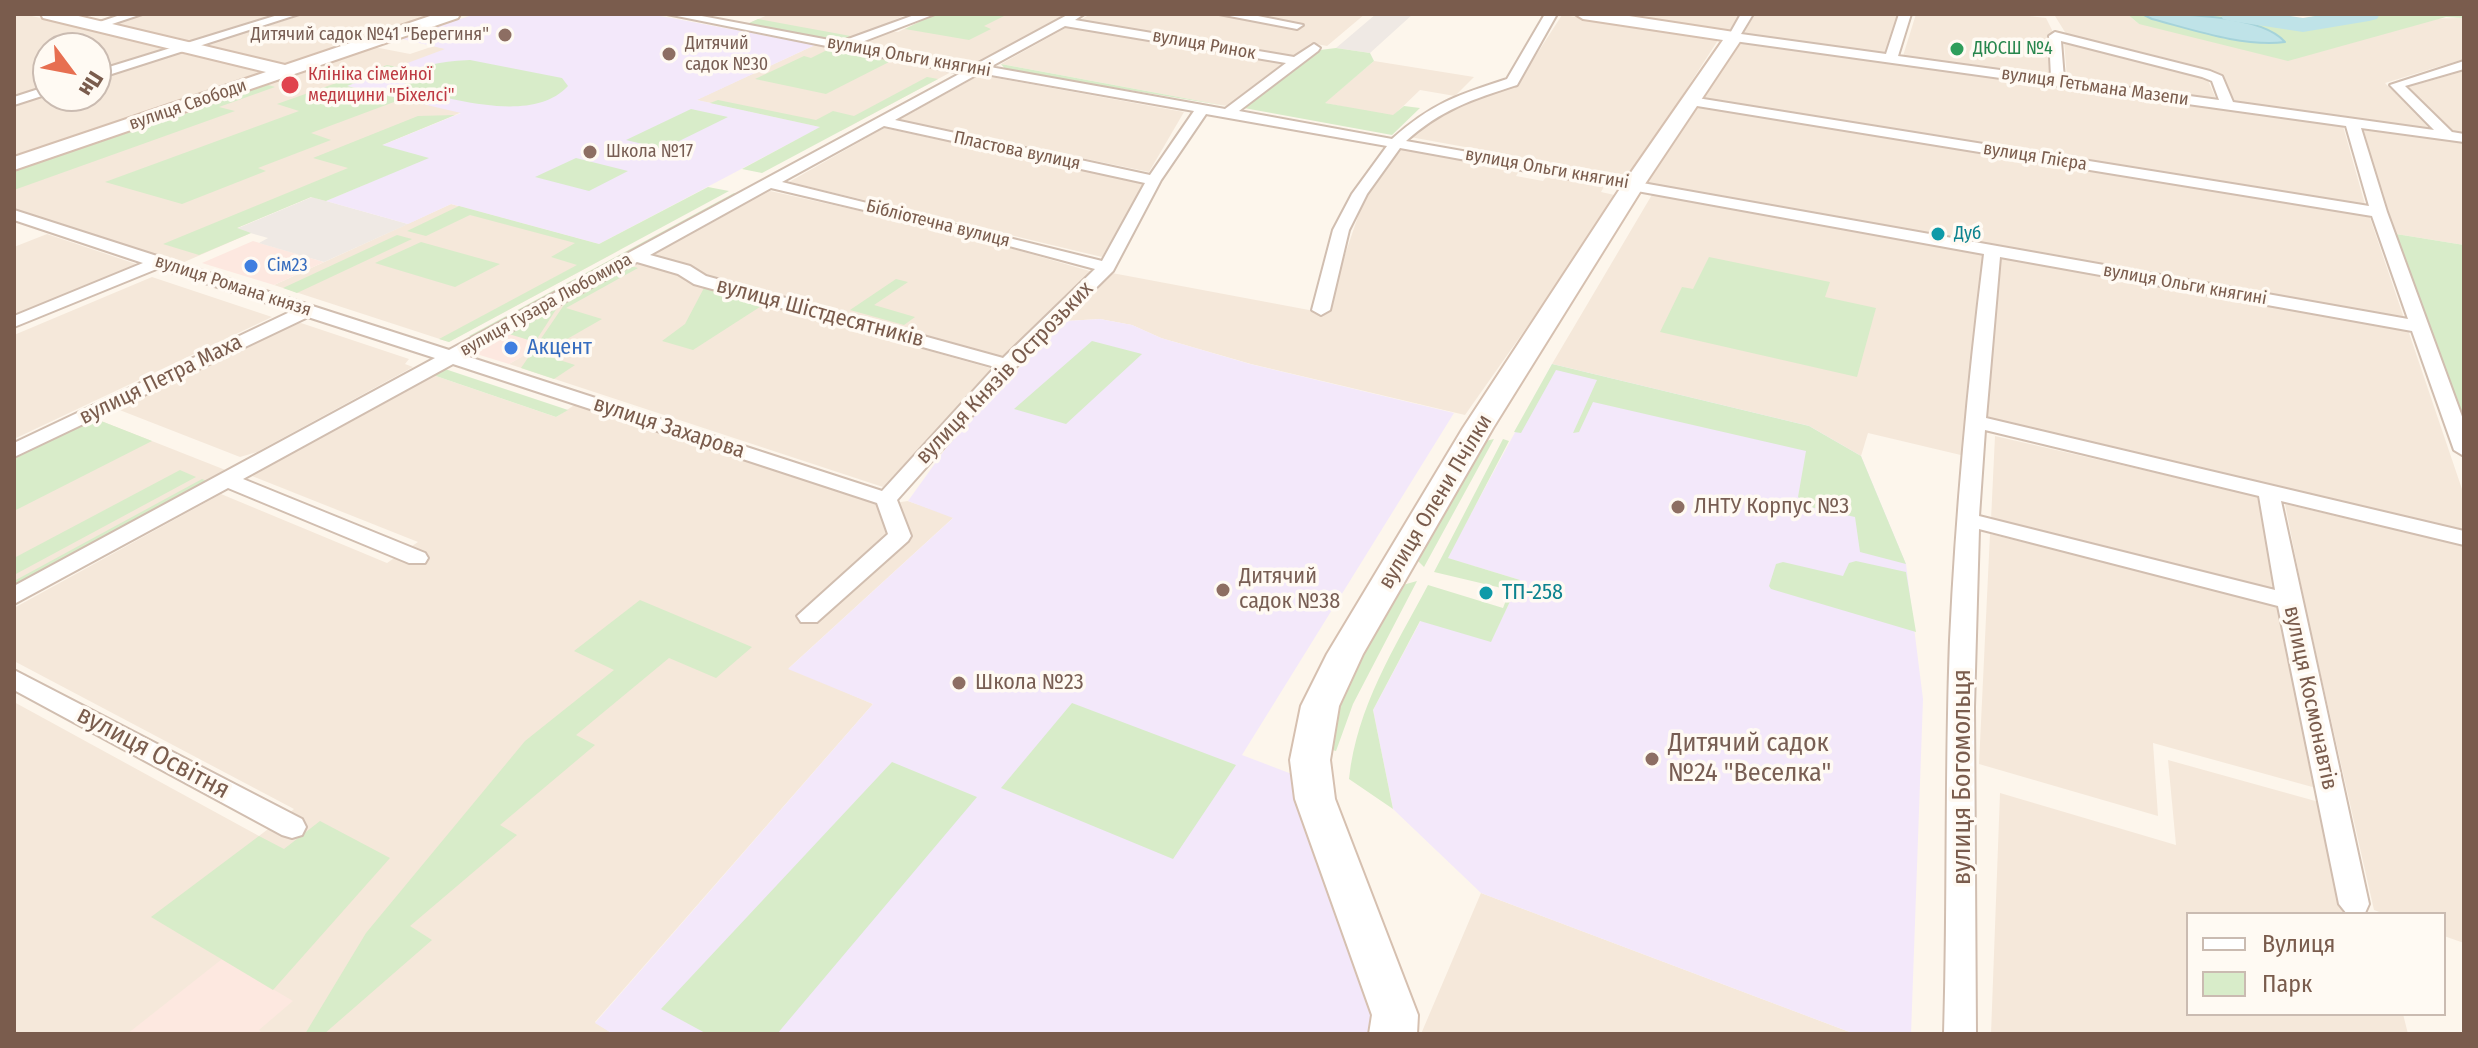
<!DOCTYPE html>
<html>
<head>
<meta charset="utf-8">
<style>
  body { margin:0 }
  #map { position:relative; width:2478px; height:1048px; overflow:hidden; background:#fdf6ec; font-family:"Fira Sans Condensed",sans-serif }
  canvas { display:block }
  .frame { position:absolute; inset:0; border:16px solid #7a5c4d; pointer-events:none }
  .legend { position:absolute; left:2186px; top:912px; width:260px; height:104px; box-sizing:border-box; background:#fffaf3; border:2px solid #cabbb1; margin:0; padding:10px 14px; list-style:none; font-size:24px; color:#7a5c4d }
  .legend li { display:flex; align-items:center; gap:16px; height:40px }
  .legend b { width:40px; border:2px solid #cabbb1 }
  .north { position:absolute; left:32px; top:32px; width:80px; height:80px; box-sizing:border-box; background:#fffaf3; border:2px solid #cabbb1; border-radius:50%; rotate:122deg; font-size:22px; font-weight:700; line-height:32px; text-align:center; color:#7a5c4d }
  .north::after { content:''; display:block; margin:auto; width:28px; height:36px; background:#e76f51; clip-path:polygon(50% 0,100% 100%,50% 72%,0 100%) }
</style>
</head>
<body>
<div id="map">
<canvas width="2478" height="1048"></canvas>
<div class="frame"></div>
<ul class="legend">
<li><b style="height:10px;background:#fff"></b>Вулиця</li>
<li><b style="height:22px;background:#d8ecc9"></b>Парк</li>
</ul>
<div class="north">Пн</div>
</div>
<script>
const g = document.querySelector('canvas').getContext('2d');
g.lineJoin = 'round';
function paint(path, color) { g.fillStyle = color; g.fill(path, 'evenodd'); }
function strokePath(path, color, width, dash) { g.strokeStyle = color; g.lineWidth = width; g.lineCap = dash ? 'butt' : 'round'; g.setLineDash(dash || []); g.stroke(path); }
function drawText(font, color, halo, rows, align = 'center') {
  g.font = font + ' "Fira Sans Condensed",sans-serif'; g.lineWidth = 7; g.setLineDash([]); g.textBaseline = 'middle'; g.strokeStyle = halo; g.fillStyle = color; for (const [text, x, y, turn = 0] of rows) {
    g.save(); g.translate(x, y); g.rotate((+turn || 0) * Math.PI / 180); g.textAlign = isNaN(turn) ? turn : align; if (halo) g.strokeText(text, 0, 0); g.fillText(text, 0, 0); g.restore();
  }
}
paint(new Path2D(`
  M14,14H23L172,48L96,72V48H48V87L14,97Z
  M141,14H282L188,42L107,24Z
  M305,14H436L284,65L203,46Z
  M770,14H894L903,16L844,43L747,24Z
  M935,14H1067L973,66L854,45L885,30L898,32Z
  M1091,14H1212L1279,25L1239,14H1365L1327,46L1311,43L1293,57L1078,21Z
  M1613,14H1740L1729,32Z
  M1755,14H1899L1886,54L1743,34Z
  M1916,14H2012L2046,18L2055,36L2058,77L1903,56Z
  M2041,14H2127L2139,24L2464,18V59L2385,83L2429,128L2234,101L2224,79L2211,73L2068,37L2055,16Z
  M1562,15L1720,37L1630,177L1410,137L1431,117L1518,83Z
  M1069,26L1285,62L1227,106L1001,64Z
  M1739,41L2343,126L2366,208L1700,101Z
  M2064,41L2207,78L2216,99L2067,78Z
  M815,45L953,71L841,131L696,100Z
  M369,46L410,54L434,46L447,49L348,86L462,112L382,145L326,201L311,197L237,228L251,233L182,263L14,210V167Z
  M180,53L263,72L14,156V105L48,94L96,96V79Z
  M1374,61L1474,77L1455,96L1420,90L1393,116L1324,103Z
  M2464,71V133L2453,131L2408,87Z
  M980,75L1184,112L1149,172L898,120Z
  M1698,104L2368,212L2405,321L1645,183Z
  M2356,127L2464,143V245L2396,234Z
  M884,128L1144,183L1102,257L789,182Z
  M1403,147L1520,169L1516,176L1543,181L1549,173L1606,183L1601,192L1619,196L1465,415L1251,364L1161,338L1132,325L1100,319L1066,321L1112,273L1325,313L1365,196Z
  M770,191L955,232L1093,272L1004,357L708,276L650,256Z
  M1653,193L1983,252L1965,456L1868,433L1861,456L1809,426L1552,364Z
  M451,204L620,250L449,342L274,285Z
  M47,234L142,266L14,319V247Z
  M2000,256L2408,330L2464,495V530L1987,417Z
  M634,260L680,273L688,278L685,281L993,369L883,487L509,364L526,354L505,332Z
  M152,277L272,317L14,439V335Z
  M298,322L409,359L405,364L413,367L257,452L240,457L117,409Z
  M433,375L556,417L576,404L879,505L908,501L954,517L789,668L873,704L595,1022L613,1034H14V702L259,836L294,809L14,661V608L221,494L387,563L418,542L252,476Z
  M91,417L228,471L14,588V455Z
  M1995,436L2261,497L2275,592L1991,520Z
  M2285,504L2464,546V943L2444,936V914H2385L2374,910L2305,605Z
  M1990,534L2279,604L2316,788L2153,743L2158,816L1979,764Z
  M2168,760L2319,802L2339,899L2357,914H2188V1014H2403L2408,1034H1991L2000,793L2176,845Z
  M1481,893L1855,1034H1421Z`), '#f5e8da');
paint(new Path2D(`
  M253,241L324,262L274,285L202,263Z
  M505,332L535,342L527,354L509,364L470,352Z
  M222,959L293,1001L259,1030L263,1034H127Z`), '#fde8e0');
paint(new Path2D(`
  M1376,14H1413L1370,53L1336,48Z
  M312,197L408,224L324,262L259,243L268,238L236,229Z`), '#efe9e4');
paint(new Path2D(`
  M475,14H650L815,45L697,100L821,127L599,244L451,204L408,224L326,201L427,158L380,146L461,113L346,86L445,49L402,39Z
  M1100,319L1132,325L1161,338L1250,364L1454,413L1242,755L1297,776L1376,1015L1374,1034H613L595,1023L873,704L788,669L953,518L908,501L964,423L1066,321Z
  M1552,364L1809,426L1861,456L1906,564L1923,699L1911,1034H1855L1481,893L1393,809L1373,710L1421,620L1491,641L1520,580L1447,558Z`), '#f3e8fa');
paint(new Path2D(`
  M935,14H1008L984,26L991,29L969,40L905,29Z
  M2127,14H2142L2265,44L2284,42L2201,14L2261,18L2239,14L2300,19L2329,14H2464V18L2446,17L2288,61L2139,24Z
  M758,19L856,37L844,43L747,24Z
  M1336,48L1370,53L1374,61L1325,103L1393,115L1404,106L1420,108L1392,135L1244,108L1320,50Z
  M829,49L891,61L826,94L755,79L804,56L811,58Z
  M470,60L562,78L568,86C533,124 455,99 413,90L403,82C416,63 449,61 470,60Z
  M1001,64L1227,106L1006,70Z
  M387,65L398,67L347,86L402,99L311,133L331,140L258,168L266,171L182,204L105,182L299,111L277,104Z
  M927,77L938,79L762,173L742,169L820,127L710,103L718,100L816,120L833,111L854,116Z
  M265,84L275,87L219,107L235,111L14,190V171L160,120L166,121Z
  M691,109L728,117L663,149L626,140Z
  M455,115L382,145L429,158L326,201L311,197L237,228L251,233L199,255L163,244L348,168L313,158L418,116Z
  M576,158L628,171L589,191L535,177Z
  M708,187L729,191L449,342L439,339L577,265L551,257L575,243L470,215L426,236L407,231L459,206L599,244Z
  M734,193L739,194L475,337L469,336Z
  M2396,234L2464,245V430Z
  M397,235L412,239L297,293L283,288Z
  M421,242L500,264L455,287L375,263Z
  M1709,257L1830,282L1825,297L1876,308L1857,377L1660,332L1682,287L1693,289Z
  M631,266L638,268L566,308L602,319L541,354L575,365L554,379L521,368L566,302Z
  M896,279L908,282L874,305L915,317L904,325L850,310Z
  M705,286L766,303L693,350L662,341L685,324Z
  M559,305L535,342L509,334Z
  M1092,341L1142,354L1066,424L1014,409Z
  M1552,364L1809,426L1861,456L1906,564L1860,552L1855,517L1810,507L1798,497L1806,451L1593,402L1579,432L1573,433L1597,380L1556,370L1521,433L1514,432Z
  M445,369L568,410L556,417L433,375Z
  M91,417L152,441L14,511V455Z
  M1494,439L1424,567L1416,559L1481,442Z
  M1503,439L1509,441L1448,558L1520,580L1491,642L1420,621L1373,710L1393,809L1349,779C1357,706 1394,649 1428,585L1503,608L1510,590L1434,572Z
  M180,470L196,477L14,575V558Z
  M202,479L209,482L14,588V581Z
  M1856,561L1906,572L1916,632L1771,589L1769,586L1776,564L1783,562L1843,576L1849,563Z
  M1417,581L1353,704L1336,751L1326,748L1337,698L1399,586Z
  M640,600L752,647L716,678L669,658L576,735L595,745L500,825L517,835L410,926L432,940L324,1034H305L366,933L525,741L614,670L574,651Z
  M1072,703L1236,765L1173,859L1001,788Z
  M892,762L977,797L777,1034H707L661,1009Z
  M320,821L390,858L273,990L151,917L259,836L284,849Z`), '#d8ecc9');
const water = new Path2D(`
  M2142,14C2177,14 2261,14 2285,42C2242,47 2194,30 2152,19Z`);
paint(water, '#bfe3e8');
strokePath(water, '#a5d3da', 2);
paint(new Path2D(`
  M2220,14H2277L2303,18L2327,14H2380L2377,19L2369,21L2303,32L2231,21L2223,19Z`), '#bfe3e8');
const street = new Path2D(`
  M123,14H142L94,30L88,26Z
  M281,14H299L96,79V71Z
  M667,14H691L840,42L917,14H935L854,45L971,67L1069,14H1084L1075,20L1294,57L1314,44L1320,48L1318,51L1239,111L1392,139C1432,103 1458,95 1507,79L1545,14H1557L1517,85C1471,100 1442,109 1406,141L2408,319L2372,216L1691,105L1684,101L1691,97L2369,206L2346,126L1734,41L1728,37L1741,14H1753L1741,34L1886,54L1899,14H1911L1898,56L2051,77L2049,36L2055,32L2210,71L2222,76L2233,102L2434,130L2390,85L2464,61V69L2405,86L2452,132L2464,134V142L2361,128L2387,212L2464,422V456L2454,450L2412,331L2000,257L1986,418L2464,531V545L2281,501L2369,904L2365,913L2347,914L2339,904L2278,606L1979,529L1974,707L1976,1034H1944C1948,903 1945,771 1950,640C1956,511 1968,382 1984,254L1400,148L1367,194L1349,230L1330,310L1321,315L1312,310L1333,230L1352,194L1387,146L1206,114L1161,180L1113,271L1014,369L897,500L911,536L908,541L817,622H801L797,616L888,534L877,503L453,364L243,479L425,553L428,558L425,563H409L228,488L14,604V586L435,358L308,317L14,457V443L292,311L159,268L14,327V316L143,263L14,220V210L449,350L961,73ZM1065,26L1286,63L1225,109L990,67ZM2061,41L2202,77L2212,81L2219,100L2064,79ZM976,75H991L1194,111L1150,175L895,120ZM884,126L1145,183L1102,261L782,182ZM771,188L957,232L1095,269L1003,358L706,276L690,266L650,255ZM637,262L678,274L694,284L995,367L882,491L466,356ZM1985,430L2259,496L2275,590L1979,516Z
  M1219,14H1248L1303,25L1297,29Z
  M48,86V94L14,105V97Z
  M14,670L302,819L306,827L302,835L292,838L282,835L14,690Z`);
const secondary = new Path2D(`
  M41,14H70L285,65L436,14H460L458,18L14,170V157L266,72L43,18Z
  M1575,14H1616L1734,32L1743,37L1645,184L1493,428L1363,654L1339,706L1330,760L1335,799L1418,1015L1417,1034H1369L1372,1015L1295,799L1290,760L1301,706L1327,654L1463,428L1623,184L1723,40L1583,19Z`);
strokePath(street, '#d1beb0', 4);
strokePath(secondary, '#d6c0b0', 4);
paint(street, '#fff');
paint(secondary, '#fff');
for (const [x, y, r, color] of [
  [505,35,8,"#8d6e63"],
  [1957,49,8,"#2e9e5b"],
  [669,54,8,"#8d6e63"],
  [290,85,10,"#e0444e"],
  [590,152,8,"#8d6e63"],
  [1938,234,8,"#0f9aa8"],
  [251,266,8,"#3f7fe0"],
  [511,348,8,"#3f7fe0"],
  [1678,507,8,"#8d6e63"],
  [1223,590,8,"#8d6e63"],
  [1486,593,8,"#0f9aa8"],
  [959,683,8,"#8d6e63"],
  [1652,759,8,"#8d6e63"]
]) { const dot = new Path2D(); dot.arc(x, y, r, 0, 2 * Math.PI); g.fillStyle = color; g.fill(dot); strokePath(dot, '#fffaf3', 3); }
drawText('18px', '#785e54', '#fffaf3', [
  ["Дитячий садок №41 \"Берегиня\"",489,35,"right"],
  ["Дитячий",685,44],
  ["садок №30",685,65],
  ["Школа №17",606,152]
], 'left');
drawText('18px', '#7a5c4d', '#fffaf3', [
  ["вулиця Ринок",1204,45,10],
  ["вулиця Ольги княгині",909,57,10],
  ["вулиця Гетьмана Мазепи",2095,87,8],
  ["вулиця Свободи",188,105,-19],
  ["Пластова вулиця",1017,151,12],
  ["вулиця Глієра",2035,157,9],
  ["вулиця Ольги княгині",1547,169,10],
  ["Бібліотечна вулиця",938,224,14],
  ["вулиця Ольги княгині",2185,285,10],
  ["вулиця Романа князя",233,286,18],
  ["вулиця Гузара Любомира",546,305,-29]
]);
drawText('18px', '#27864d', '#fffaf3', [
  ["ДЮСШ №4",1973,49]
], 'left');
drawText('18px', '#be3a42', '#fffaf3', [
  ["Клініка сімейної",308,75],
  ["медицини \"Біхелсі\"",308,96]
], 'left');
drawText('18px', '#0d838f', '#fffaf3', [
  ["Дуб",1954,234]
], 'left');
drawText('18px', '#366cbe', '#fffaf3', [
  ["Сім23",267,266]
], 'left');
drawText('22px', '#7a5c4d', '#fffaf3', [
  ["вулиця Шістдесятників",820,313,15],
  ["вулиця Князів Острозьких",1005,373,-46],
  ["вулиця Петра Маха",161,380,-26],
  ["вулиця Захарова",669,428,18],
  ["вулиця Олени Пчілки",1436,502,-59],
  ["вулиця Космонавтів",2310,698,78]
]);
drawText('22px', '#366cbe', '#fffaf3', [
  ["Акцент",527,348]
], 'left');
drawText('22px', '#785e54', '#fffaf3', [
  ["ЛНТУ Корпус №3",1694,507],
  ["Дитячий",1239,577],
  ["садок №38",1239,602],
  ["Школа №23",975,683]
], 'left');
drawText('22px', '#0d838f', '#fffaf3', [
  ["ТП-258",1502,593]
], 'left');
drawText('26px', '#785e54', '#fffaf3', [
  ["Дитячий садок",1668,744],
  ["№24 \"Веселка\"",1668,774]
], 'left');
drawText('26px', '#7a5c4d', '#fffaf3', [
  ["вулиця Освітня",153,753,28],
  ["вулиця Богомольця",1963,777,-90]
]);
</script>
</body>
</html>
